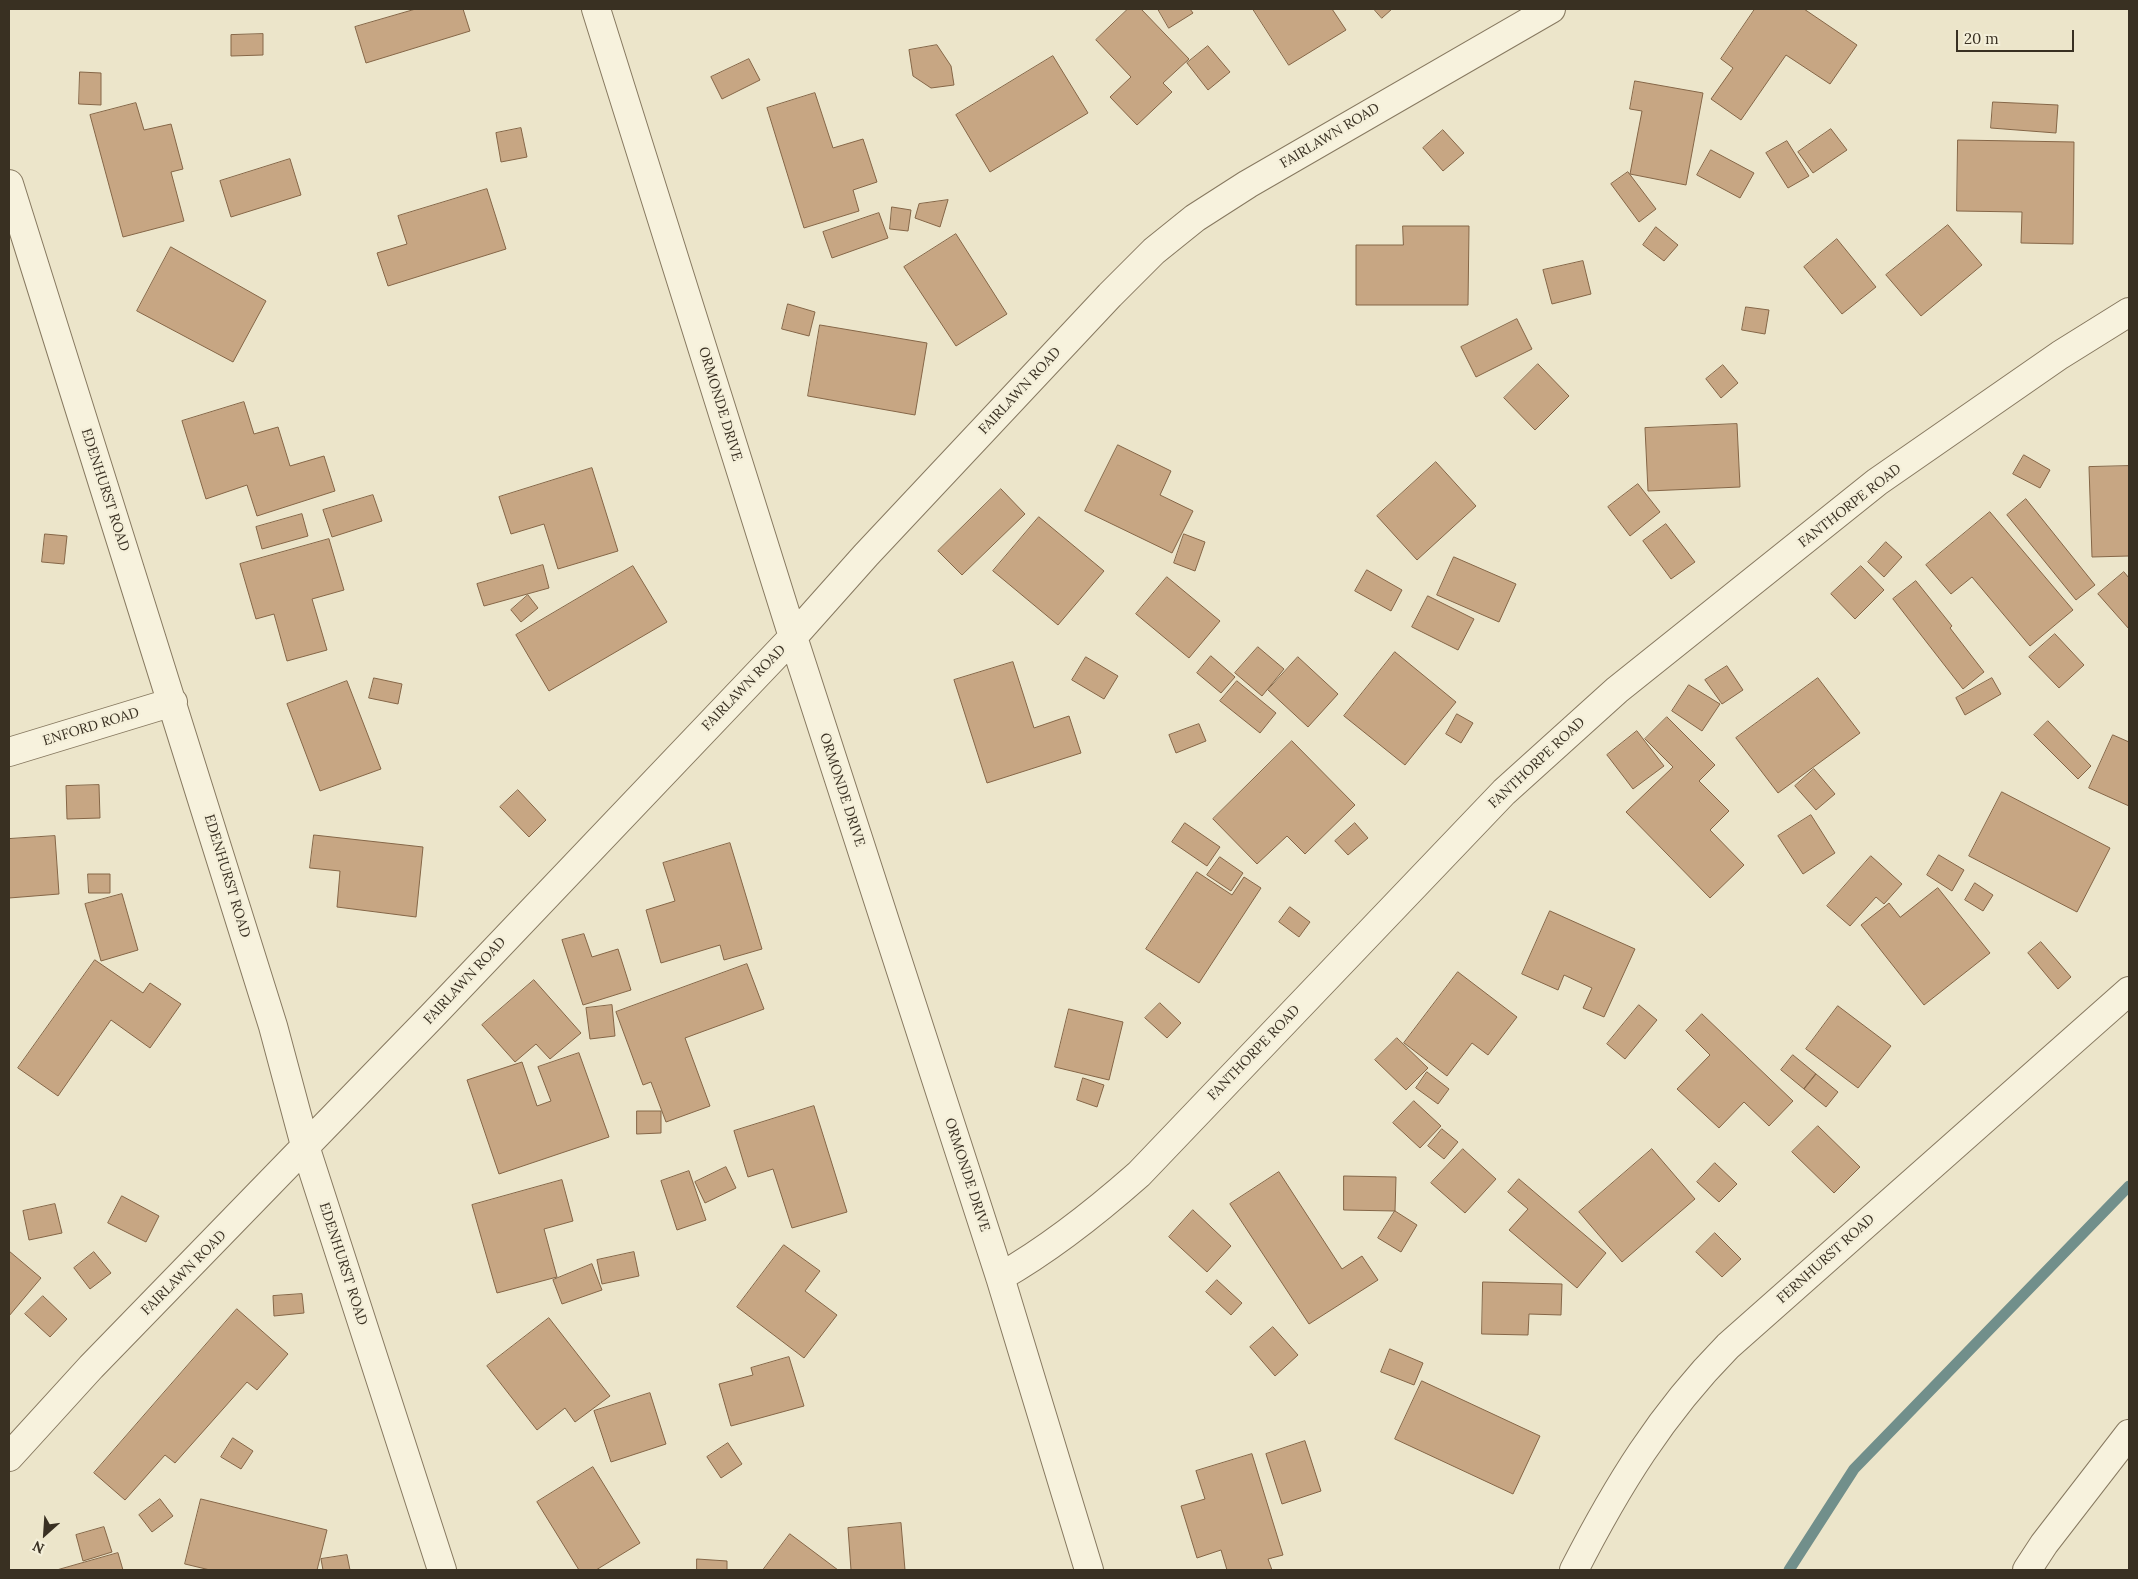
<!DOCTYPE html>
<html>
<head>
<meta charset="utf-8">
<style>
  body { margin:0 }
  #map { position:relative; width:2138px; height:1579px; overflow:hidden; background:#ece5ca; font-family:Lora,serif }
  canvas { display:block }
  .frame { position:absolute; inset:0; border:10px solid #393022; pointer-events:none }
  .north { position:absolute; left:20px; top:1509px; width:50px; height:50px; -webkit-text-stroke:4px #f4efd9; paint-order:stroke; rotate:206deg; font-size:14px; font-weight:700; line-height:20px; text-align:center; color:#393022 }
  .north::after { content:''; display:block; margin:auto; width:18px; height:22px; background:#393022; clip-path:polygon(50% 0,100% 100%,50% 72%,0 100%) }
  .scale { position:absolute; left:1956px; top:30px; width:118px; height:22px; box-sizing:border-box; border:2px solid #393022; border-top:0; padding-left:6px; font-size:15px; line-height:18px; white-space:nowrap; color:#393022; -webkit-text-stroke:4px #f4efd9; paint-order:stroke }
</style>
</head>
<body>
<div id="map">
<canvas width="2138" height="1579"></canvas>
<div class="frame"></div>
<div class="north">N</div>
<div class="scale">20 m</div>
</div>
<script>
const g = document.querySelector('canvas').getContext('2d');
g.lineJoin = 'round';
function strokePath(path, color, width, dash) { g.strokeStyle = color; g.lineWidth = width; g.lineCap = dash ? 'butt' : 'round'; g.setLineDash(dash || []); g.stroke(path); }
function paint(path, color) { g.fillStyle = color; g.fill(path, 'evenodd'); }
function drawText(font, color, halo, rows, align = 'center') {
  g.font = font + ' Lora,serif'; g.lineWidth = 4.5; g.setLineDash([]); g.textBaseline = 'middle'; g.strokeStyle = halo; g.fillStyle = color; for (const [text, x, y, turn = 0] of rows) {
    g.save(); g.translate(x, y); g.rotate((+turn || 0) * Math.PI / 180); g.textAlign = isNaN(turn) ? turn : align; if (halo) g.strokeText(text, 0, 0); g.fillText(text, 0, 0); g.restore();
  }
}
strokePath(new Path2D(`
  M1789,1570L1854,1469L2129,1186`), '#718f8b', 11);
const building = new Path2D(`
  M416,9H463L470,31L366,63L355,27Z
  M1128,9H1141L1189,59L1163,83L1172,92L1137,125L1110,97L1131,77L1096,40Z
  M1158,9H1190L1193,13L1169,28Z
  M1253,9H1332L1346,30L1289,65Z
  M1374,9H1392L1382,18Z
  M1755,9H1804L1857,45L1830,84L1786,55L1741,120L1711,99L1733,68L1721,59Z
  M263,34V55L231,56V35Z
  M937,45L951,66L954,85L931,88L913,76L909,50Z
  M1208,46L1230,72L1208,90L1187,63Z
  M1053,56L1088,113L990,172L956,115Z
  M749,59L760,80L722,99L711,77Z
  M80,72L101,73V105L79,104Z
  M1635,81L1703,93L1686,185L1630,174L1642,111L1630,109Z
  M815,93L833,148L863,139L877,182L853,190L859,211L804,228L767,108Z
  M1993,102L2058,105L2056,133L1991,128Z
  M136,103L144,130L171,124L183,169L171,172L184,221L123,237L90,115Z
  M521,128L527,157L501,162L496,133Z
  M1831,129L1847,150L1813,173L1798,152Z
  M1443,130L1464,153L1443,171L1423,148Z
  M1958,140L2074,142L2073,244L2021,243L2022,212L1957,211Z
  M1787,141L1809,176L1788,188L1766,153Z
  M1711,150L1754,173L1740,198L1697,175Z
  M290,159L301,195L231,217L220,181Z
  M1628,172L1656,209L1639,222L1611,184Z
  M487,189L506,249L388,286L377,253L407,244L398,216Z
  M948,200L940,227L915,218L919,204Z
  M892,207L911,210L908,231L890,229Z
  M879,213L888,238L832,258L823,232Z
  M1948,225L1982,265L1921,316L1886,275Z
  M1403,226H1469L1468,305H1356V245H1403Z
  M1656,227L1678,245L1664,261L1643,245Z
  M956,234L1007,314L956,346L904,267Z
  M1837,239L1876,287L1842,314L1804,267Z
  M171,247L266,301L233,362L137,311Z
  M1583,261L1591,294L1552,304L1543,270Z
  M788,304L815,312L809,336L782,329Z
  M1746,307L1769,310L1765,334L1742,330Z
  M1517,319L1532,349L1476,377L1461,347Z
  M820,325L927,343L915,415L808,396Z
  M1538,364L1569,396L1535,430L1504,398Z
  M1723,365L1738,383L1721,398L1706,379Z
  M244,402L254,434L278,427L290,466L324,456L335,491L257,516L247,485L206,499L182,421Z
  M1737,424L1740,487L1648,491L1645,428Z
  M1118,445L1171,471L1160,495L1193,511L1172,553L1085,511Z
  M2024,455L2050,470L2040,488L2013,474Z
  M1436,462L1476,506L1417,560L1377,516Z
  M2129,466V556L2092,557L2089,467Z
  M592,468L618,551L558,569L544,524L511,534L499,497Z
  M1638,484L1660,512L1630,536L1608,507Z
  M1001,489L1025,514L962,575L938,551Z
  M373,495L382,521L332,537L323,510Z
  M2026,499L2095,585L2076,600L2007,515Z
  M1990,512L2073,610L2030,646L1972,577L1951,594L1926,565Z
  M302,514L308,536L262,549L256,527Z
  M1039,517L1104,571L1058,625L993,571Z
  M1666,524L1695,562L1671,579L1643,541Z
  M45,534L67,536L64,564L42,562Z
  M1184,534L1205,542L1195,571L1174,563Z
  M329,539L344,590L312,599L327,650L287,661L274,614L256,619L240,564Z
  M1886,542L1902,557L1884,577L1868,562Z
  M1454,557L1516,584L1499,622L1437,595Z
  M543,565L549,588L484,606L477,584Z
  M633,566L667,622L549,691L516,635Z
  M1861,566L1884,590L1855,619L1831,594Z
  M1367,570L1402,590L1391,611L1355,591Z
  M2124,572L2129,578V629L2098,594Z
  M1167,577L1220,621L1189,658L1136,614Z
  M1916,581L1952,626L1950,628L1984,672L1963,689L1893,599Z
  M528,595L538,608L521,622L511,610Z
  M1428,596L1474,619L1458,650L1412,627Z
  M2055,634L2084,665L2059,688L2029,657Z
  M1258,647L1284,669L1262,696L1235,673Z
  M1395,652L1456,702L1405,765L1344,716Z
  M1211,656L1235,677L1221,693L1197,673Z
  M1086,657L1118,676L1104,699L1072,680Z
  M1298,657L1338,694L1308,727L1268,690Z
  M1013,662L1034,728L1069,716L1081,753L987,783L954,680Z
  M1727,666L1743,690L1722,704L1705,680Z
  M374,678L402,684L398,704L369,698Z
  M1818,678L1860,733L1778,793L1736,738Z
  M1992,678L2001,694L1965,715L1956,698Z
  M347,681L381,769L320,791L287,704Z
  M1237,681L1276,713L1260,733L1220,701Z
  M1689,685L1720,704L1702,731L1672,711Z
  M1457,714L1473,723L1461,743L1446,734Z
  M1667,717L1715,765L1699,781L1729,811L1710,830L1744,865L1710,898L1626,812L1673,767L1645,739Z
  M2048,721L2091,766L2078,779L2034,735Z
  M1199,724L1206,741L1176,753L1169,735Z
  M1637,731L1664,766L1633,789L1607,755Z
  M2113,735L2129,742V806L2089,788Z
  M1292,741L1355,805L1305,854L1287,836L1257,864L1213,819Z
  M1814,769L1835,794L1816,810L1795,786Z
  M99,785L100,818L67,819L66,786Z
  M518,790L546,820L529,837L500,807Z
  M2002,792L2110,848L2077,912L1969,856Z
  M1811,815L1835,853L1803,874L1778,836Z
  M1185,823L1220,847L1207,866L1172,842Z
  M1355,823L1368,838L1348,855L1335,841Z
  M314,835L423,847L416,917L337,907L340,871L310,868Z
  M55,836L59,894L9,898V839Z
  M730,843L762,949L724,960L720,945L661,963L646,910L675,901L663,863Z
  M1939,855L1964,870L1952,891L1927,875Z
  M1871,856L1902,884L1884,904L1876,897L1850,926L1827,906Z
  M1220,857L1243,873L1231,891L1207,875Z
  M1197,872L1232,895L1244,877L1261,888L1199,983L1146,949Z
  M88,874H110V893H89Z
  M1975,883L1993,895L1983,911L1965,900Z
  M1938,888L1990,953L1924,1005L1861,925L1889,903L1900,917Z
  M122,894L138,950L101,961L85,904Z
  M1290,907L1310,922L1299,937L1279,922Z
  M1550,911L1635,949L1604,1017L1583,1008L1592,988L1564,975L1558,990L1522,974Z
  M584,934L592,957L618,949L631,990L583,1005L562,940Z
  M2041,942L2071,977L2058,989L2028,953Z
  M95,960L143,993L150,983L181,1004L150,1048L111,1020L58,1096L18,1068Z
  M747,964L764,1009L685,1038L710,1106L666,1122L651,1082L643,1085L616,1012Z
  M1458,972L1517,1017L1488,1055L1472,1043L1447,1076L1404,1043Z
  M534,980L581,1033L550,1059L536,1044L515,1062L482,1025Z
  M1160,1003L1181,1023L1167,1038L1145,1018Z
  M612,1005L615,1036L590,1039L586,1008Z
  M1639,1005L1657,1020L1625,1059L1607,1044Z
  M1838,1006L1891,1046L1858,1088L1806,1049Z
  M1069,1009L1123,1022L1109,1080L1055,1067Z
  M1702,1014L1793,1101L1769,1126L1744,1102L1719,1128L1677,1089L1710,1055L1686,1031Z
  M1397,1038L1428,1068L1406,1090L1375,1060Z
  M579,1053L609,1137L499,1174L467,1080L522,1062L537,1106L551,1101L538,1067Z
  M1793,1055L1816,1074L1804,1089L1781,1070Z
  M1427,1072L1449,1089L1438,1104L1416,1088Z
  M1816,1074L1838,1092L1826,1107L1804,1089Z
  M1083,1078L1104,1085L1097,1107L1077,1100Z
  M1414,1101L1441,1126L1420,1148L1393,1123Z
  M814,1106L847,1212L792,1228L773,1169L748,1177L734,1131Z
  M637,1111H661V1133L637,1134Z
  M1818,1126L1860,1167L1834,1193L1792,1152Z
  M1442,1129L1458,1142L1444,1159L1428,1146Z
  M1463,1149L1496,1179L1465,1213L1431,1183Z
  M1652,1149L1695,1199L1622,1262L1579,1212Z
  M1715,1163L1737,1184L1719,1202L1697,1182Z
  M726,1167L736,1188L705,1203L695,1182Z
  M689,1171L706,1220L677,1230L661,1181Z
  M1279,1172L1342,1269L1362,1256L1378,1280L1309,1324L1230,1204Z
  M1344,1176L1396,1177L1395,1211L1344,1210Z
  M1519,1179L1606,1253L1577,1288L1509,1230L1528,1209L1508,1192Z
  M562,1180L573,1221L544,1229L557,1277L497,1293L472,1205Z
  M122,1196L159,1216L146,1242L108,1223Z
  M55,1204L62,1233L29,1240L23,1211Z
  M1193,1210L1231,1246L1207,1272L1169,1237Z
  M1395,1211L1417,1225L1401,1252L1378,1238Z
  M1715,1233L1741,1259L1722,1277L1696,1252Z
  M784,1245L820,1271L805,1291L837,1315L804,1358L737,1307Z
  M9,1251L41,1278L9,1316Z
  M94,1252L111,1273L90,1289L74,1268Z
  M634,1252L639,1276L602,1284L597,1260Z
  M592,1264L602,1290L562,1304L553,1280Z
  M1217,1280L1242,1303L1231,1315L1206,1292Z
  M1483,1282L1562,1284L1561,1315L1529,1314L1528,1335L1482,1334Z
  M302,1294L304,1313L274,1316L273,1296Z
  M43,1296L67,1319L50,1337L25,1314Z
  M237,1309L288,1354L257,1390L247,1382L175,1463L165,1455L125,1500L94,1473Z
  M549,1318L610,1396L575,1422L565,1408L537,1430L487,1366Z
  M1273,1327L1298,1355L1275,1376L1250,1347Z
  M1390,1349L1423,1363L1414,1385L1381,1372Z
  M789,1357L804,1406L731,1426L719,1384L753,1375L751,1368Z
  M1422,1381L1540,1436L1513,1494L1395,1439Z
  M650,1393L666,1444L611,1462L594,1411Z
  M233,1438L253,1451L241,1469L221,1457Z
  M1305,1441L1321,1491L1282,1504L1266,1454Z
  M728,1443L742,1464L721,1478L707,1457Z
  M1252,1454L1283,1555L1268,1559L1272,1570H1227L1221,1550L1197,1558L1181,1506L1205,1499L1196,1471Z
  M593,1467L640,1543L596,1570H579L537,1502Z
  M160,1499L173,1516L152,1532L139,1515Z
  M201,1499L327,1530L317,1570H210L185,1564Z
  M901,1523L905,1570H851L848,1528Z
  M104,1527L112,1552L83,1561L76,1535Z
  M790,1534L838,1570H763Z
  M118,1553L123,1570H57Z
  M347,1555L350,1570H323L321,1559Z
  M697,1559L727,1561V1570H697Z`);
paint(building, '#c7a683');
strokePath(building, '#856647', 1);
const minor = new Path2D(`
  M596,9L793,637L1000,1277L1089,1570
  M9,184L273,1026L306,1149L442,1570
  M9,752L173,702
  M1000,1277C1051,1248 1096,1212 1139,1174L1504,792L1617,690L1877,482L2060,355L2129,312
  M9,1457L91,1367L432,1016L793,637L866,555L1110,295L1154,251L1195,218L1248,184L1551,9
  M1574,1570C1617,1486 1661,1414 1728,1346L2129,991
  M2027,1570L2044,1544L2129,1434`);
strokePath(minor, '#877960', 30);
strokePath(minor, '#f7f2dd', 28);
drawText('14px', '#393022', '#f4efd9', [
  ["FAIRLAWN ROAD",1330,136,-31],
  ["FAIRLAWN ROAD",1020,391,-47],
  ["ORMONDE DRIVE",720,404,73],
  ["EDENHURST ROAD",105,490,72],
  ["FANTHORPE ROAD",1850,506,-38],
  ["FAIRLAWN ROAD",744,688,-46],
  ["ENFORD ROAD",91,727,-17],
  ["FANTHORPE ROAD",1537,763,-43],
  ["ORMONDE DRIVE",842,790,72],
  ["EDENHURST ROAD",227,876,73],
  ["FAIRLAWN ROAD",465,981,-47],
  ["FANTHORPE ROAD",1254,1053,-46],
  ["ORMONDE DRIVE",967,1175,72],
  ["FERNHURST ROAD",1826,1259,-42],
  ["EDENHURST ROAD",343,1264,72],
  ["FAIRLAWN ROAD",184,1273,-45]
]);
</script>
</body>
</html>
